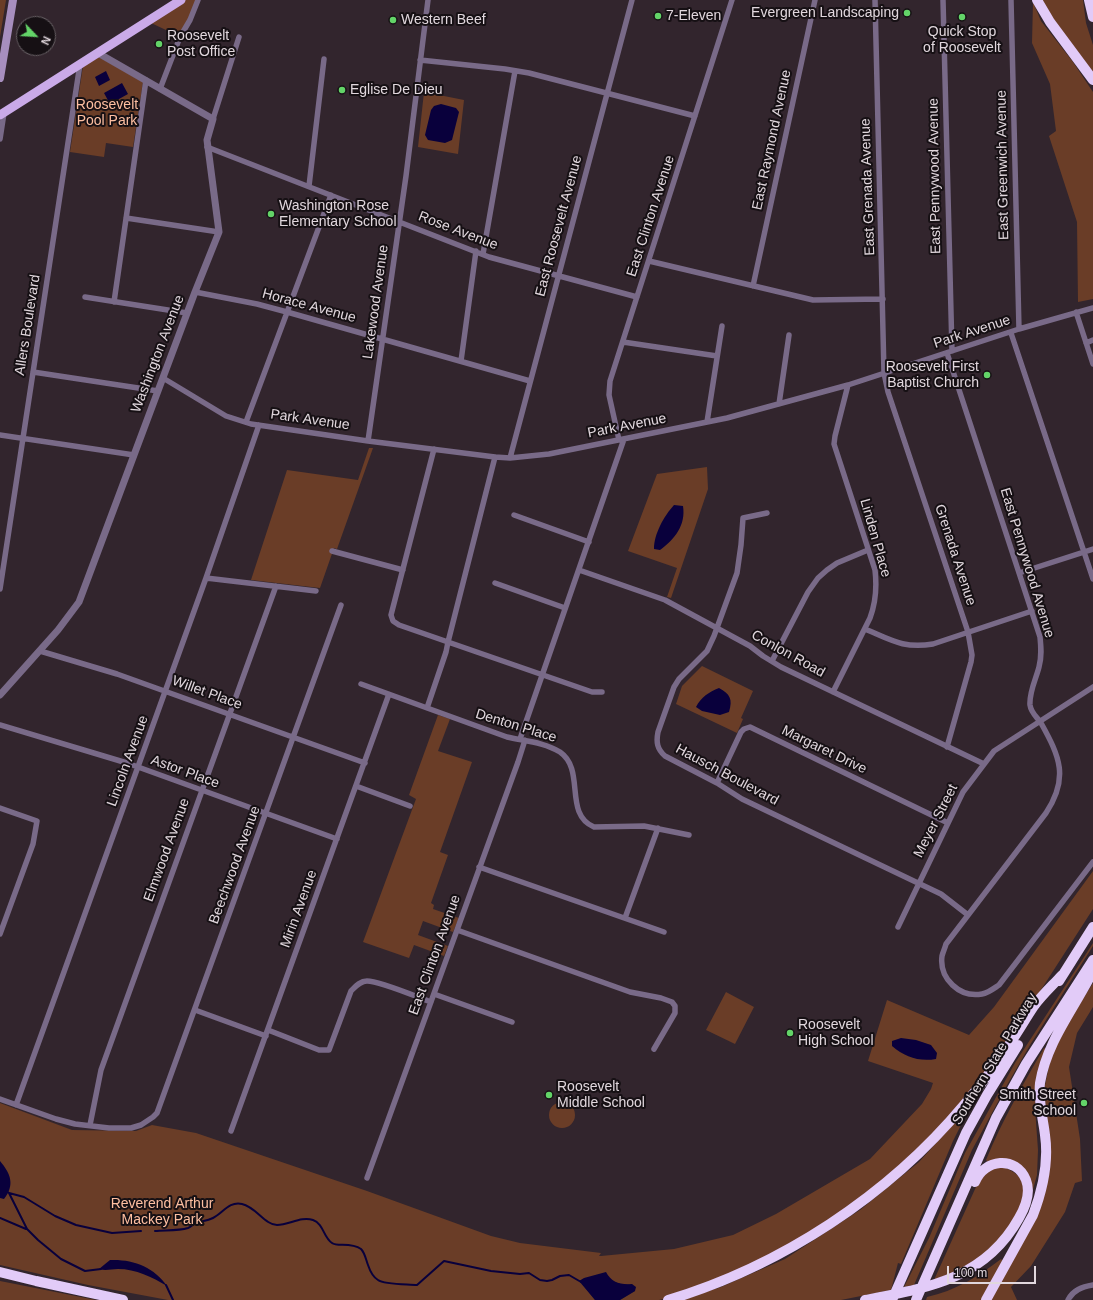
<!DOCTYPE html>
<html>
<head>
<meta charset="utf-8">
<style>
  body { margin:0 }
  #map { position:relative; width:1093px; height:1300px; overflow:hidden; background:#32252d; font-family:Helvetica,sans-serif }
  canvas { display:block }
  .north { position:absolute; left:16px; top:16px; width:40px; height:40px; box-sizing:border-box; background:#161014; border:1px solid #676064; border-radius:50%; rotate:115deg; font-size:11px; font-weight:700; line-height:16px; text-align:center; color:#e1d7dd }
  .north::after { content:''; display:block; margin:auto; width:14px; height:18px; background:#63d468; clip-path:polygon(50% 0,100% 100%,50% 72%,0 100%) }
  .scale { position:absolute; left:947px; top:1266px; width:89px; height:18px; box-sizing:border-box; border:2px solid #e1d7dd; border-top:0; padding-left:5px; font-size:12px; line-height:14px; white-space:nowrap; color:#e1d7dd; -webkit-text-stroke:3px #161014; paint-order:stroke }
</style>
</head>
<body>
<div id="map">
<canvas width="1093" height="1300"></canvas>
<div class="north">N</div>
<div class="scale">100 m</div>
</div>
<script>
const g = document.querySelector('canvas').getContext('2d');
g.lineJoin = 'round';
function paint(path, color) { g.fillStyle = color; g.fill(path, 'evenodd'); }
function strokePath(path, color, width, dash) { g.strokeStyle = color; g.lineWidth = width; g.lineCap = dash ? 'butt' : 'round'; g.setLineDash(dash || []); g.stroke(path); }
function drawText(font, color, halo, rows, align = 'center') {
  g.font = font + ' Helvetica,sans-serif'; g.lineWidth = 4; g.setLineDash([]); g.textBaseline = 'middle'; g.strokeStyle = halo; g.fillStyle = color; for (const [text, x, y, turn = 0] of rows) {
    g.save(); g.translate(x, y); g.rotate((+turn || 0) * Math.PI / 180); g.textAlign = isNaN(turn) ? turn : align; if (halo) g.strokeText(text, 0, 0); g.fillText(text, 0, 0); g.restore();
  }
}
paint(new Path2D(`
  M0,0H6L0,37Z
  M185,0H196L181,37L151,23Z
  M1040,0H1083L1086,23L1093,45V76Z
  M1033,2L1041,21L1073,62L1093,92V299L1078,302L1077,222L1049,136L1056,131L1050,84L1032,43Z
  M99,57L143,82L133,147L106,143L104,157L70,152L83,66Z
  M424,92L464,100L458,154L418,147Z
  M369,448H373L337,549L334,548L320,588L251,580L287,470L358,480Z
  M707,467L708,489L671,598L667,597L677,568L628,551L657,474Z
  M702,666L753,691L741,718L743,719L737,733L676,704L682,686Z
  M438,715L450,719L438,751L472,762L440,852L448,855L431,903L434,905L433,909L459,918L453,932L423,921L418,935L448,946L444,956L414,945L409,958L363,942L416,799L409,795Z
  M1093,871V909L1019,1024L978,1084L945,1125L892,1175L841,1213L794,1243L740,1270L672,1297L659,1300H620L635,1291L632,1284L623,1285L610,1280L584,1286L595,1300H168L88,1285L0,1265V1103L72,1130L136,1131L152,1125L196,1133L367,1191L491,1236L520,1243L601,1253L599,1256H601L674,1249L733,1235L776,1214L870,1159L922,1104L931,1089L933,1083L868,1061L887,1000L969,1035L994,1007Z
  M1093,943V946L1030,1045L1007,1085L972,1150L914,1285L904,1287L929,1238L965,1153L1015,1063Z
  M1093,983V1007L1077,1033L1069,1067L1080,1139L1082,1181L1075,1183L1065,1212L1031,1266L1011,1287L1017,1300H990L1040,1201L1046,1110L1044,1090L1050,1061L1060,1034Z
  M726,992L754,1007L735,1044L706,1030Z
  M1044,1048L1046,1049L1038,1077H1036L1035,1108L1038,1150L1037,1175L1032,1193L1025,1173L988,1162L986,1160C1002,1121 1023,1084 1044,1048Z
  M549 1115a13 13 0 1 1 26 0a13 13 0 1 1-26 0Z
  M965,1111L967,1113L953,1141L901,1264L898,1263L891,1290L841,1300H680L721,1287L785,1259L860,1210L919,1162Z
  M1004,1167C1012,1171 1019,1174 1022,1182C1033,1209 989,1254 968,1266C958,1272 945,1275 934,1280L980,1178L991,1168Z
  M1001,1259L1003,1261L983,1300H926L927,1297C955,1291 979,1276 1001,1259Z
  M0,1281L96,1300H0Z`), '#6a3d27');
paint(new Path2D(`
  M106,71L110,80L99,86L95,77Z
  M122,83L128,94L110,104L104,93Z
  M441,104L456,108L459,112L452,140L445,143L428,140L425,135L431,110L434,106Z
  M674,505L683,506C686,525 675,539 660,550L654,549C654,534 664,516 674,505Z
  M719,688C730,694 733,699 729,712L720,715L702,711L696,707C701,697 709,692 719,688Z
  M901,1038L916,1040L931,1045L937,1053L936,1059C919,1062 905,1057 892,1046V1041Z
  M0,1161C11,1174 15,1185 4,1199L0,1198Z
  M110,1260C133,1259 154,1267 167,1286C152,1277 136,1269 118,1269C111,1269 106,1271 99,1269Z
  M606,1272C611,1282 620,1285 632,1284L636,1287L635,1291L620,1300H595L579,1281L584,1278Z`), '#09003c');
strokePath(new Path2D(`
  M6,1191L9,1193L27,1229L38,1240L61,1259L85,1271L101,1269
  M9,1193L24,1197L55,1216L76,1225L112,1233L141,1231
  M0,1218L26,1229
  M155,1231C165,1230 178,1231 188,1228C191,1227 193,1224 196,1223C202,1221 207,1221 213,1218C223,1213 229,1201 242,1204C256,1207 265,1225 277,1225C289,1225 301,1216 313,1220C324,1224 323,1237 332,1243C337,1247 351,1242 361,1249C365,1253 366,1260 368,1265C370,1271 373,1277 378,1280C385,1285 408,1284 417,1285L444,1261L491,1271L520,1274L529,1273L540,1280L547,1281L552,1280L560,1276L569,1275L581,1282
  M166,1285L173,1300`), '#09003c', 2);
strokePath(new Path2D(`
  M875,0L884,373L888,392L968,632L972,655L971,662L947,747
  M943,0L952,351
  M1011,0L1019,329
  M420,60L505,69L529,73L695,116
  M160,89L180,37L190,20L198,0
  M213,119L239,37
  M0,139L4,113
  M207,147L489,257L637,297
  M309,186L324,59
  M126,218L219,232
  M483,254L515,71
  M649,261L813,300L883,299
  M753,286L815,0
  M195,292L257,304L287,312L530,381
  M85,297L187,313
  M114,302L146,80
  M1076,312L1093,364
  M1011,333L1093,579
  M623,342L717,356
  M1086,343L1093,340
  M947,353L1040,637C1041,647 1042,656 1039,667C1036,679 1029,692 1030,705C1031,713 1037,717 1041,723C1060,757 1069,778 1046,813L946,944C945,948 943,952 942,956C939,979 960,998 982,994C988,993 993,989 999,985L1093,862
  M461,361L476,251
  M33,372L158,391
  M163,378L226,416L251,424L368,441L495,457L510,458L549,454L727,418L848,385L1019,329L1093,308
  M779,404L789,335
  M246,422L331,195
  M707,422L722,326
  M0,435L134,455
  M619,440L609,395L610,381L732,0
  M368,441L406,176L428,0
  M434,449L391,615L393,621L399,625L592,692H602
  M510,458L632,0
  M767,513L743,518L741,545L737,573L714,636L707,651L679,679L674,687L658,732C656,742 657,749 665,756L717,783L742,799L941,894L968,915
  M514,515L589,542
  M332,551L403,570
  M579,570L665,600L750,646L763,656L781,667L984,764
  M1019,573L1093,549
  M206,578L316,591
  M495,583L565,608
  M0,589L80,64
  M865,629C891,640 904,649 933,644L1032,611
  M40,651L117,674L365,763
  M772,661L808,592L818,578L827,570L837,563L868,550
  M361,684L507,737C524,741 544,742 560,752C586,770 563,814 594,827L644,826L689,835
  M833,692L870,618C876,602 877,587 875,570L834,444L835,436L848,385
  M427,708L446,652L448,642L495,457
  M0,725L127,763L337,839
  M520,739L624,439
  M717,783L741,732L744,729L750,727L948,823
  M356,786L410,806
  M0,808L37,821L33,844L0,934
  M479,867L664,932
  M625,918L658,828
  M898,927L963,792L994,751L1093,687
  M457,930L630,992L661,998L672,1002L675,1006V1013L654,1049
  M434,994L512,1022
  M195,1010L266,1036
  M268,1030L319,1050H329L351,991C355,987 360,981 367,981C380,981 417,997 431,1002
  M0,1099L56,1119L75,1124L109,1128H131L141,1125L153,1117L157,1113L341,605
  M16,1105L206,578L259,425
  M90,1125L101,1070L276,586
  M231,1131L389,694
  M367,1178L518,762L525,740
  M1068,1300C1073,1290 1082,1287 1093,1285`), '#796a88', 5.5);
strokePath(new Path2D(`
  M0,695L58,630L79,602L195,292L219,232L207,140L213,119L98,53`), '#796a88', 7);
strokePath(new Path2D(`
  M0,78L13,0`), '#a78ebe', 8);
strokePath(new Path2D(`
  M0,115L181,0`), '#caaae8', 9);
strokePath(new Path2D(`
  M1037,0L1050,22L1093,80
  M1089,0L1093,17
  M1059,981L1093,927
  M0,1272L36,1281L123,1300
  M668,1300C781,1266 888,1196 964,1105C981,1085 997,1064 1011,1042C1019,1030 1026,1018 1034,1006C1042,995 1053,985 1062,975
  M865,1300C928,1288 985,1279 1019,1218C1026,1206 1031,1193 1026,1180C1016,1155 984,1159 975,1182
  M892,1300L966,1133L987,1095L1018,1045
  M916,1300L996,1118L1026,1064L1093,960
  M986,1300L1033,1215C1043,1189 1049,1163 1045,1135C1043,1118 1038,1101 1040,1083C1047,1041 1074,1009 1093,971`), '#e2cbf8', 10);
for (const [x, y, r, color] of [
  [907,13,4,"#63d468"],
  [658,16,4,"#63d468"],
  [962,17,4,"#63d468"],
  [393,20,4,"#63d468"],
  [159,44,4,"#63d468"],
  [342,90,4,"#63d468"],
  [271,214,4,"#63d468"],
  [987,375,4,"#63d468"],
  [790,1033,4,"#63d468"],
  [549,1095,4,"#63d468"],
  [1084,1103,4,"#63d468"]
]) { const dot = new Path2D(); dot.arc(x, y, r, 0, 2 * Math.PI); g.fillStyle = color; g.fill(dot); strokePath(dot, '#161014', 1.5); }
drawText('14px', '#e1d7dd', '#161014', [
  ["Evergreen Landscaping",899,13,"right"],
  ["7-Eleven",666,16],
  ["Western Beef",401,20],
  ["Quick Stop",962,32,"center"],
  ["of Roosevelt",962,48,"center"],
  ["Roosevelt",167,36],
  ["Post Office",167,52],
  ["Eglise De Dieu",350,90],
  ["Washington Rose",279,206],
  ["Elementary School",279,222],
  ["Roosevelt First",979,367,"right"],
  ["Baptist Church",979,383,"right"],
  ["Roosevelt",798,1025],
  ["High School",798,1041],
  ["Roosevelt",557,1087],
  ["Middle School",557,1103],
  ["Smith Street",1076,1095,"right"],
  ["School",1076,1111,"right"]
], 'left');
drawText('14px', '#febfa1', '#161014', [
  ["Roosevelt",107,105],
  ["Pool Park",107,121],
  ["Reverend Arthur",162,1204],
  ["Mackey Park",162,1220]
]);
drawText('14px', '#e1d7dd', '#161014', [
  ["East Raymond Avenue",772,140,-78],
  ["East Greenwich Avenue",1003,165,-91],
  ["East Pennywood Avenue",935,176,-91],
  ["East Grenada Avenue",868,187,-92],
  ["East Clinton Avenue",651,216,-72],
  ["East Roosevelt Avenue",559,226,-75],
  ["Rose Avenue",458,231,21],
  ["Lakewood Avenue",376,302,-82],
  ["Horace Avenue",309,306,15],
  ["Allers Boulevard",28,325,-81],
  ["Park Avenue",972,332,-18],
  ["Washington Avenue",158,354,-69],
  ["Park Avenue",310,420,8],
  ["Park Avenue",627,426,-11],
  ["Linden Place",875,538,74],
  ["Grenada Avenue",955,555,72],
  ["East Pennywood Avenue",1027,563,73],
  ["Conlon Road",788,654,29],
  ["Willet Place",207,693,20],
  ["Denton Place",516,726,17],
  ["Margaret Drive",824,750,26],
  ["Lincoln Avenue",128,761,-70],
  ["Astor Place",185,772,20],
  ["Hausch Boulevard",727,775,28],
  ["Meyer Street",936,821,-63],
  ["Elmwood Avenue",167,850,-70],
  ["Beechwood Avenue",235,865,-70],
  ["Mirin Avenue",299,909,-70],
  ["East Clinton Avenue",435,955,-70],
  ["Southern State Parkway",995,1059,-59]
]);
</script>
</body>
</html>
